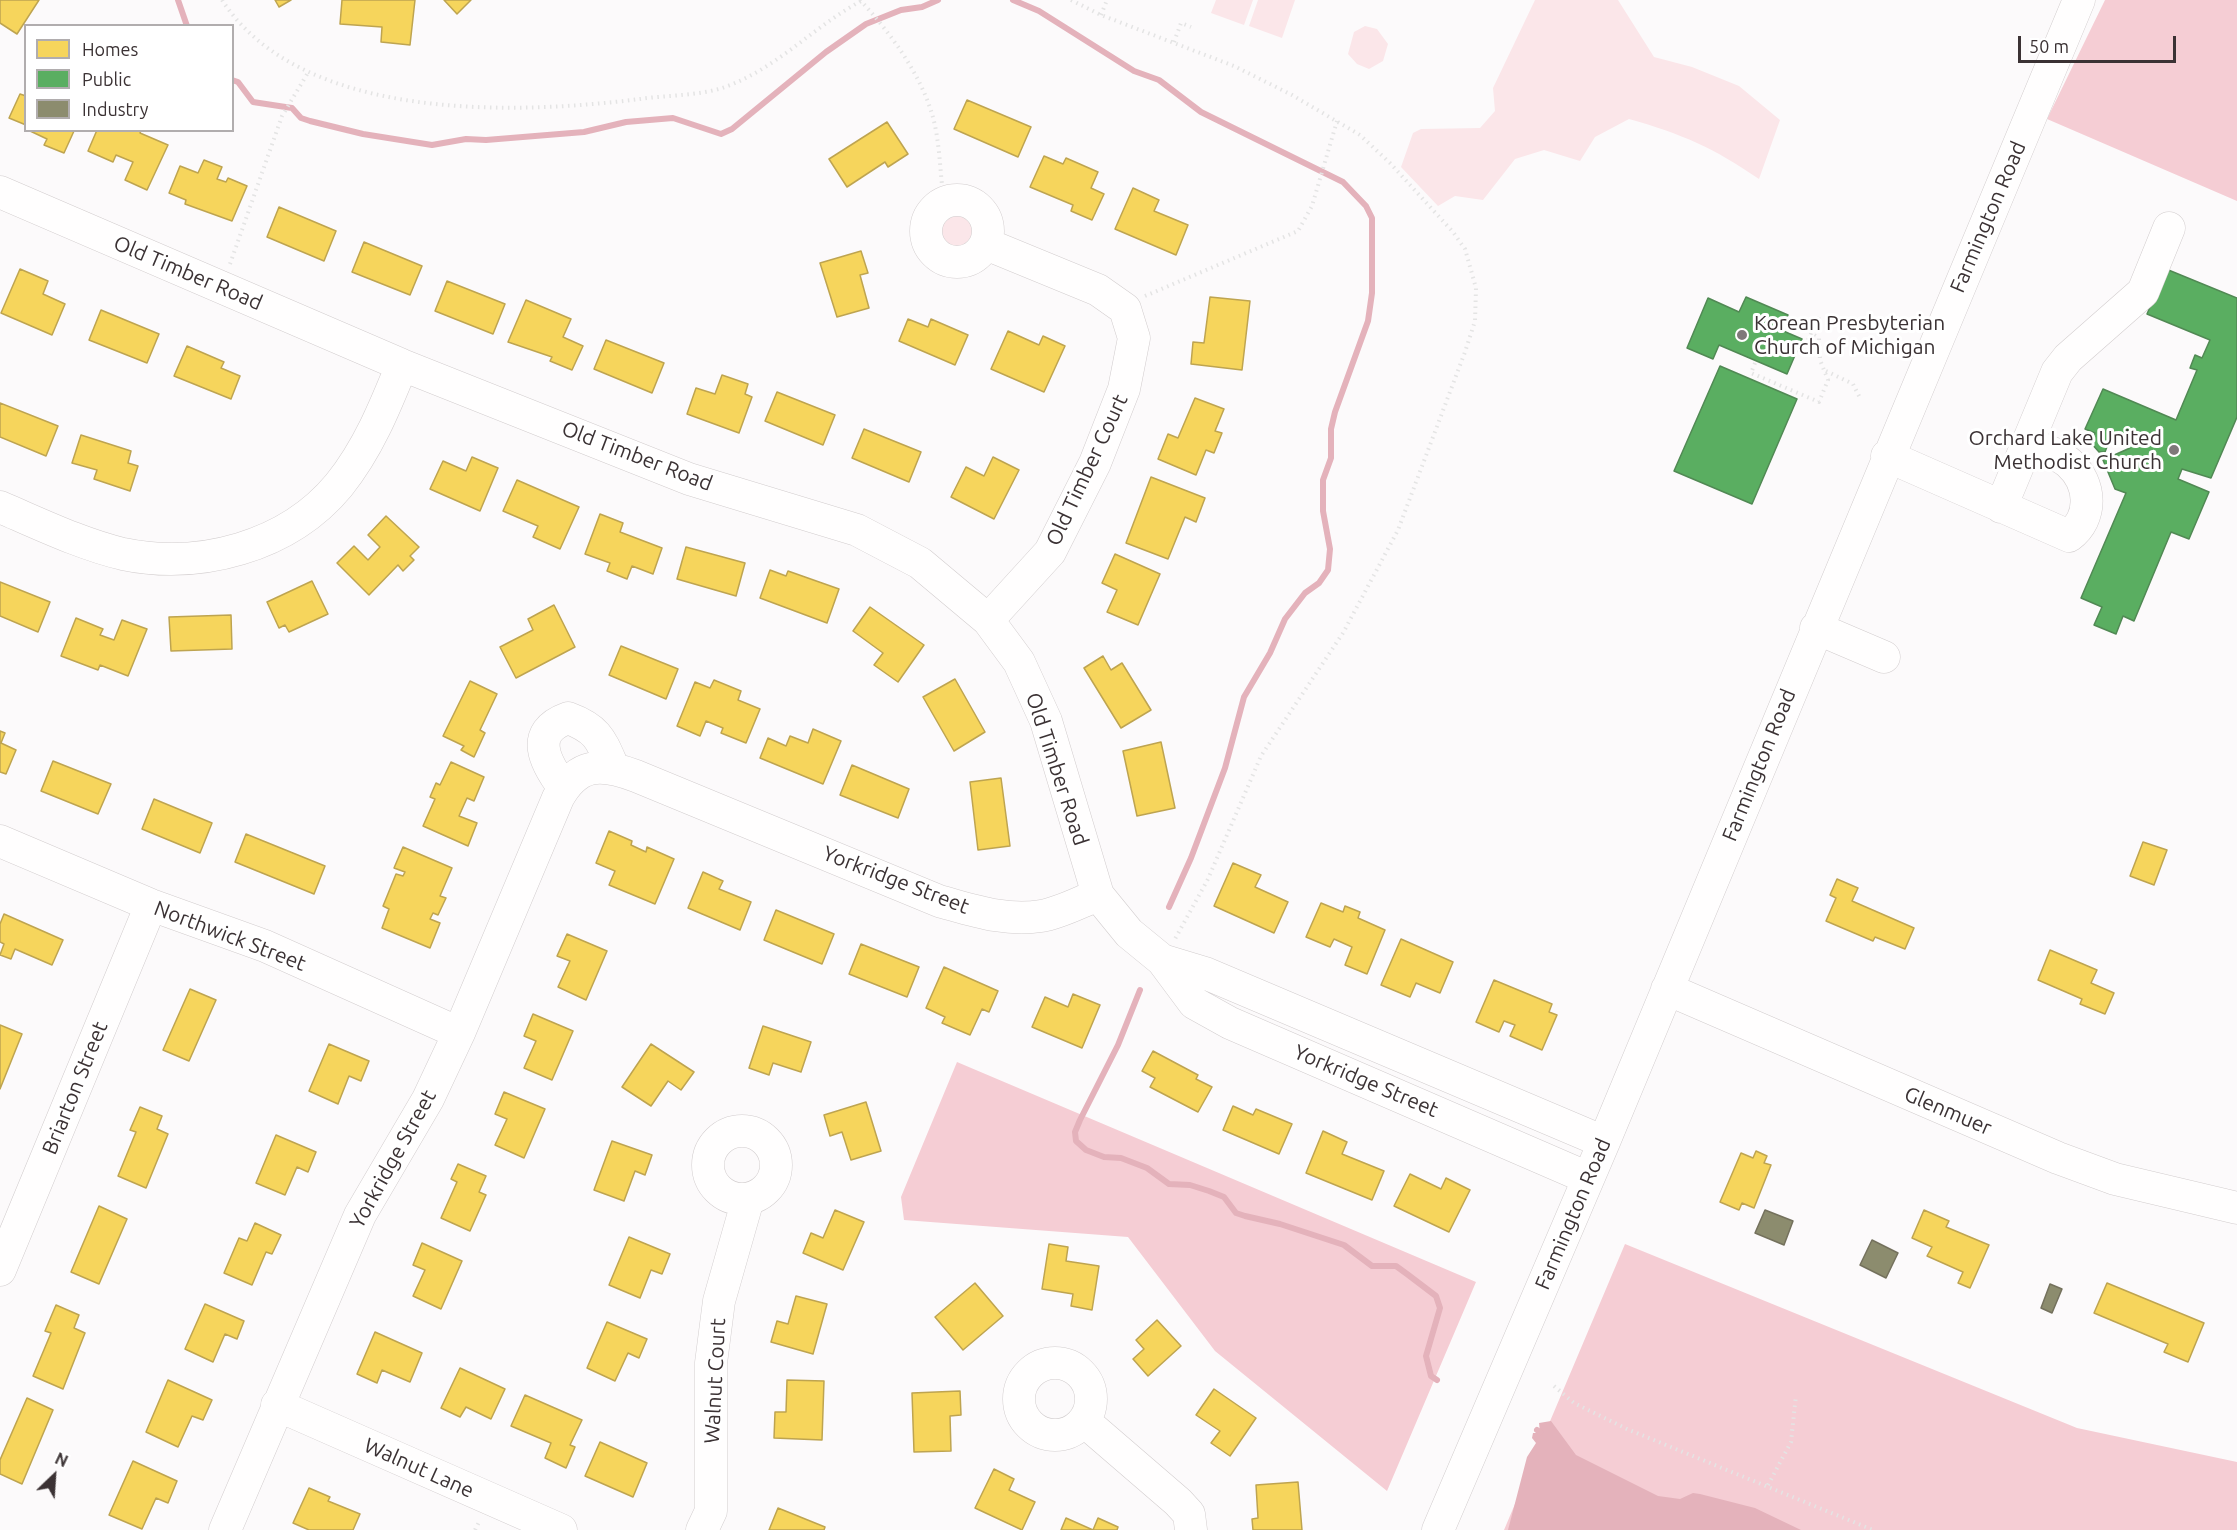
<!DOCTYPE html>
<html>
<head>
<meta charset="utf-8">
<style>
  body { margin:0 }
  #map { position:relative; width:2237px; height:1530px; overflow:hidden; background:#fcfafb; font-family:Ubuntu,sans-serif }
  canvas { display:block }
  .legend { position:absolute; left:24px; top:24px; width:210px; height:108px; box-sizing:border-box; background:#fff; border:2px solid #b1adae; margin:0; padding:8px 10px; list-style:none; font-size:18px; color:#3b3234 }
  .legend li { display:flex; align-items:center; gap:12px; height:30px }
  .legend b { width:30px; border:2px solid #b1adae }
  .north { position:absolute; left:24px; top:1446px; width:60px; height:60px; -webkit-text-stroke:4px #fff; paint-order:stroke; rotate:25deg; font-size:16px; font-weight:700; line-height:24px; text-align:center; color:#3b3234 }
  .north::after { content:''; display:block; margin:auto; width:21px; height:27px; background:#3b3234; clip-path:polygon(50% 0,100% 100%,50% 72%,0 100%) }
  .scale { position:absolute; left:2018px; top:36px; width:158px; height:27px; box-sizing:border-box; border:3px solid #3b3234; border-top:0; padding-left:8px; font-size:18px; line-height:21px; white-space:nowrap; color:#3b3234; -webkit-text-stroke:4px #fff; paint-order:stroke }
</style>
</head>
<body>
<div id="map">
<canvas width="2237" height="1530"></canvas>
<ul class="legend">
<li><b style="height:16px;background:#f6d55c"></b>Homes</li>
<li><b style="height:16px;background:#5aae61"></b>Public</li>
<li><b style="height:16px;background:#8c8c6e"></b>Industry</li>
</ul>
<div class="north">N</div>
<div class="scale">50 m</div>
</div>
<script>
const g = document.querySelector('canvas').getContext('2d');
g.lineJoin = 'round';
function paint(path, color) { g.fillStyle = color; g.fill(path, 'evenodd'); }
function strokePath(path, color, width, dash) { g.strokeStyle = color; g.lineWidth = width; g.lineCap = dash ? 'butt' : 'round'; g.setLineDash(dash || []); g.stroke(path); }
function drawText(font, color, halo, rows, align = 'center') {
  g.font = font + ' Ubuntu,sans-serif'; g.lineWidth = 6; g.setLineDash([]); g.textBaseline = 'middle'; g.strokeStyle = halo; g.fillStyle = color; for (const [text, x, y, turn = 0] of rows) {
    g.save(); g.translate(x, y); g.rotate((+turn || 0) * Math.PI / 180); g.textAlign = isNaN(turn) ? turn : align; if (halo) g.strokeText(text, 0, 0); g.fillText(text, 0, 0); g.restore();
  }
}
paint(new Path2D(`
  M1216,0H1253L1244,25L1211,13Z
  M1258,0H1295L1282,38L1249,26Z
  M1535,0H1618L1654,57L1692,67L1739,86L1780,120L1759,179C1714,148 1682,134 1629,119L1595,137L1580,161L1544,150L1515,159L1483,200L1455,196L1438,206L1401,167L1413,133L1421,129L1480,128L1495,111L1493,88Z
  M1365,26L1377,29L1388,44L1383,61L1369,69L1357,64L1348,54L1354,32Z
  M939 232a18 18 0 1 1 36 0a18 18 0 1 1-36 0Z`), '#fbe6e9');
paint(new Path2D(`
  M2105,0H2237V201L2047,119Z
  M957,1062L1476,1282L1387,1491L1215,1351L1128,1237L904,1220L901,1197Z
  M1625,1244L2077,1428L2237,1462V1530H1504Z`), '#f5cdd4');
paint(new Path2D(`
  M1551,1421L1576,1455L1658,1496L1680,1499L1693,1493L1700,1494L1755,1508L1801,1530H1508L1527,1457L1536,1443L1532,1438L1533,1433H1540L1539,1423Z`), '#e4b2bb');
const homes = new Path2D(`
  M0,0H39L17,34L0,23Z
  M275,0H291L279,7Z
  M342,0H415L410,45L381,42L382,27L340,24Z
  M444,0H471L457,14Z
  M20,94L26,96V125L9,118Z
  M967,100L1031,127L1018,157L954,129Z
  M887,122L908,154L888,167L885,162L847,187L829,159Z
  M28,130H72L74,131L64,153L44,145L47,139Z
  M97,130H141L140,133L168,145L147,190L125,180L133,162L116,155L113,162L88,151Z
  M1044,156L1063,164L1066,158L1098,172L1091,188L1104,194L1092,220L1071,211L1073,205L1030,187Z
  M204,160L222,167L217,179L226,182L228,178L247,186L232,221L185,204L186,200L169,193L180,166L198,173Z
  M1133,188L1159,200L1154,211L1188,225L1176,255L1115,229Z
  M279,207L336,231L324,261L267,237Z
  M364,242L422,266L410,295L352,272Z
  M861,251L868,273L860,275L869,308L837,317L820,263Z
  M20,269L48,281L43,294L65,304L52,335L1,313Z
  M447,281L505,304L493,334L435,311Z
  M1210,297L1250,301L1242,370L1191,364L1193,342L1204,343Z
  M526,300L571,319L563,337L583,346L572,370L550,361L552,357L508,342Z
  M101,310L159,334L147,363L89,340Z
  M908,319L928,327L931,319L968,335L955,365L899,341Z
  M1008,331L1039,345L1043,336L1065,346L1044,392L991,369Z
  M606,340L664,363L652,393L594,369Z
  M187,346L224,362L221,368L240,376L231,399L174,376Z
  M722,375L748,384L745,394L752,397L739,433L687,414L696,388L715,394Z
  M777,392L835,415L823,445L765,421Z
  M1195,398L1224,409L1215,431L1222,433L1214,453L1206,450L1196,475L1158,459L1168,434L1178,438Z
  M0,403L58,426L46,456L0,437Z
  M864,429L921,452L909,482L852,458Z
  M81,435L131,451L128,463L138,466L130,491L94,479L97,470L72,463Z
  M472,457L498,468L480,511L430,489L443,461L466,471Z
  M993,457L1019,470L994,519L951,497L966,467L984,476Z
  M1151,477L1205,498L1196,522L1185,517L1168,559L1126,543Z
  M517,480L579,507L560,549L533,537L538,526L503,511Z
  M600,514L623,523L620,532L662,548L653,574L632,566L627,579L607,571L610,563L585,554Z
  M386,516L419,547L410,556L414,560L403,571L398,565L369,595L337,563L354,546L368,560L380,547L368,535Z
  M686,547L745,563L736,596L677,579Z
  M1115,554L1160,574L1138,625L1107,612L1117,590L1102,583Z
  M770,570L786,576L788,571L839,589L827,623L760,598Z
  M312,581L328,614L289,632L285,625L279,628L267,602Z
  M0,582L50,602L38,632L0,616Z
  M554,605L575,647L516,678L500,647L533,630L528,619Z
  M870,607L924,645L898,682L874,665L883,653L853,631Z
  M231,615L232,649L171,651L169,617Z
  M76,618L103,629L100,635L114,640L122,620L147,629L128,676L100,665L98,670L61,656Z
  M621,646L678,669L666,699L609,675Z
  M1103,656L1111,670L1122,663L1151,710L1121,728L1084,668Z
  M955,679L985,732L954,751L923,697Z
  M714,680L741,691L738,700L760,709L746,743L721,733L723,728L706,721L700,736L677,726L695,682L710,688Z
  M470,681L497,694L480,730L485,733L474,757L461,750L464,746L443,736Z
  M813,729L841,741L823,784L760,758L768,738L786,746L790,736L808,743Z
  M0,731L5,733L1,743L16,750L6,774L0,772Z
  M1161,742L1175,808L1137,816L1123,751Z
  M53,761L111,784L98,814L41,791Z
  M451,762L484,777L474,801L467,798L459,816L477,823L468,846L423,826L435,799L430,797L436,783L440,785Z
  M852,765L909,789L898,818L840,795Z
  M1001,778L1010,846L978,850L970,782Z
  M154,799L212,823L200,853L142,829Z
  M609,831L632,841L631,845L646,852L647,847L674,859L655,904L609,885L615,871L596,863Z
  M246,834L325,866L314,894L235,862Z
  M2143,842L2167,850L2154,885L2130,876Z
  M403,847L452,868L440,896L446,898L438,915L433,913L430,919L440,923L430,948L382,928L389,909L383,906L396,874L403,876L405,872L394,868Z
  M1233,863L1261,875L1255,887L1288,902L1274,933L1214,906Z
  M703,872L723,881L719,889L751,902L740,930L688,908Z
  M1837,879L1858,888L1852,901L1914,928L1905,949L1875,937L1873,941L1826,921L1836,898L1830,895Z
  M1321,903L1343,912L1345,906L1360,912L1358,918L1385,930L1367,974L1345,965L1352,947L1334,939L1330,947L1306,937Z
  M776,910L834,934L822,964L764,940Z
  M4,914L63,940L52,965L15,949L11,959L0,955L4,944L0,942V924Z
  M567,934L607,951L586,1000L558,987L570,961L557,956Z
  M1401,939L1453,962L1440,993L1416,983L1410,997L1381,985Z
  M861,944L919,967L907,997L849,974Z
  M2050,950L2097,970L2091,983L2114,993L2105,1014L2080,1004L2082,999L2038,980Z
  M944,967L998,991L989,1012L982,1009L970,1035L942,1023L945,1017L926,1008Z
  M1494,980L1552,1004L1549,1012L1557,1015L1542,1050L1510,1036L1515,1025L1504,1021L1499,1032L1476,1022Z
  M190,989L216,1000L189,1061L163,1050Z
  M1073,994L1100,1005L1082,1048L1032,1027L1045,997L1068,1007Z
  M533,1014L573,1031L552,1080L524,1068L536,1041L524,1036Z
  M0,1025L22,1034L0,1089Z
  M763,1026L811,1042L801,1072L773,1063L769,1075L749,1068Z
  M329,1044L369,1061L361,1081L349,1076L338,1104L309,1091Z
  M651,1044L694,1072L681,1090L668,1081L651,1106L622,1087Z
  M1153,1051L1198,1075L1196,1079L1212,1087L1198,1112L1150,1087L1155,1078L1142,1071Z
  M504,1092L545,1109L524,1158L495,1145L507,1119L495,1114Z
  M866,1102L881,1151L851,1160L842,1132L830,1136L824,1115Z
  M1233,1106L1253,1115L1256,1109L1292,1124L1279,1154L1223,1130Z
  M140,1107L162,1116L157,1129L168,1134L146,1188L118,1176L136,1132L130,1130Z
  M1323,1131L1347,1142L1342,1154L1384,1171L1372,1200L1306,1173Z
  M276,1135L316,1152L308,1172L297,1167L285,1195L256,1183Z
  M612,1141L652,1155L645,1175L635,1171L624,1201L594,1190Z
  M1756,1151L1767,1156L1764,1163L1771,1165L1754,1208L1742,1203L1739,1210L1720,1202L1741,1153L1753,1158Z
  M458,1164L486,1176L479,1192L486,1195L470,1231L441,1218L457,1182L451,1179Z
  M1410,1174L1441,1189L1446,1178L1470,1190L1449,1232L1394,1206Z
  M99,1206L127,1219L99,1284L71,1272Z
  M835,1210L864,1222L843,1270L803,1253L811,1233L823,1238Z
  M1924,1210L1949,1221L1946,1227L1989,1245L1970,1288L1958,1283L1963,1272L1927,1256L1932,1247L1912,1238Z
  M255,1223L281,1235L272,1254L266,1252L252,1285L224,1273L239,1238L247,1241Z
  M629,1237L670,1254L662,1274L651,1270L640,1298L609,1285Z
  M422,1243L462,1261L441,1309L413,1296L425,1270L413,1265Z
  M1049,1244L1068,1247L1066,1261L1099,1266L1092,1310L1071,1306L1073,1294L1042,1289Z
  M975,1283L1003,1316L963,1350L935,1317Z
  M2107,1283L2204,1323L2188,1362L2164,1352L2168,1344L2094,1313Z
  M796,1296L827,1304L813,1354L771,1342L777,1321L788,1324Z
  M205,1304L244,1321L237,1339L225,1334L213,1362L185,1349Z
  M56,1305L79,1315L74,1328L85,1333L63,1389L33,1376L51,1333L45,1331Z
  M1157,1320L1181,1346L1148,1376L1133,1359L1144,1349L1136,1340Z
  M607,1322L647,1339L639,1358L628,1353L615,1381L587,1368Z
  M375,1332L422,1353L410,1382L382,1370L377,1383L357,1374Z
  M460,1368L505,1389L491,1419L466,1407L460,1417L441,1408Z
  M168,1380L212,1400L203,1420L192,1416L178,1447L146,1432Z
  M787,1380L824,1381L822,1440L774,1438L775,1412H786Z
  M1214,1389L1256,1418L1230,1456L1211,1443L1220,1431L1196,1415Z
  M960,1391L961,1415L950,1416L951,1451L914,1452L912,1393Z
  M525,1395L582,1420L570,1445L575,1447L566,1468L545,1458L551,1443L511,1426Z
  M27,1398L53,1410L22,1484L0,1474V1460Z
  M600,1442L647,1463L633,1497L585,1476Z
  M133,1461L177,1481L168,1503L156,1498L142,1529L109,1515Z
  M994,1469L1014,1479L1009,1490L1035,1502L1022,1530L975,1508Z
  M1298,1482L1302,1530H1253L1252,1519L1258,1518L1256,1485Z
  M309,1488L330,1497L328,1501L360,1514L353,1530H309L293,1523Z
  M778,1508L825,1527L824,1530H769Z
  M1066,1518L1093,1530L1098,1518L1118,1527L1117,1530H1061Z`);
paint(homes, '#f6d55c');
strokePath(homes, '#bea450', 1.5);
const public = new Path2D(`
  M2166,269L2237,298V417L2211,478L2182,469L2178,479L2209,492L2189,539L2171,532L2134,621L2123,616L2116,634L2094,625L2102,607L2081,598L2126,493L2115,489L2103,460L2130,448L2110,439L2105,452H2099L2091,443L2095,433L2085,429L2103,389L2176,420L2197,370L2190,368L2195,355L2202,358L2210,340L2147,314Z
  M1746,297L1788,315L1781,330L1802,339L1787,374L1719,345L1713,359L1687,348L1708,298L1739,312Z
  M1720,366L1797,399L1752,504L1674,471Z`);
paint(public, '#5aae61');
strokePath(public, '#518954', 1.5);
const industry = new Path2D(`
  M1765,1210L1793,1221L1784,1245L1755,1233Z
  M1872,1240L1898,1253L1886,1278L1860,1265Z
  M2050,1284L2062,1289L2052,1313L2041,1308Z`);
paint(industry, '#8c8c6e');
strokePath(industry, '#74715d', 1.5);
strokePath(new Path2D(`
  M178,0L187,26
  M1013,0L1039,11L1134,71L1159,80L1201,112L1343,182L1366,206L1372,218V293L1368,321L1335,412L1331,429V458L1323,480V511L1330,549L1328,570L1319,583L1305,593L1285,619L1270,653L1244,697L1225,768L1191,858L1169,907
  M232,80L238,82L253,102L292,108L301,118L310,121L363,134L432,145L466,139L486,140L584,132L626,122L673,118L721,134L732,129L826,52L866,24L901,10L922,7L938,0
  M1140,990L1118,1045L1080,1120L1075,1132L1076,1141L1086,1150L1104,1157L1121,1158L1147,1168L1169,1184L1190,1185L1209,1191L1224,1197L1236,1213L1245,1216L1280,1224L1344,1245L1372,1266H1396L1407,1274L1436,1296L1440,1308L1426,1356L1431,1376L1437,1380
  M1537,1430L1540,1432`), '#e4b2bb', 6);
const minor = new Path2D(`
  M0,192L402,365L689,479L857,530L920,563L988,620L1019,662L1046,721L1098,895
  M926 231a31 31 0 1 1 62 0a31 31 0 1 1-62 0Z
  M986,244L1098,290L1125,309L1134,338L1124,389L1095,463L1050,552L988,620
  M1887,456L2069,536C2093,518 2092,484 2069,463C2058,453 2041,449 2027,443
  M0,507C40,524 81,544 123,554C199,570 288,547 339,485C368,449 385,407 402,365
  M2001,507L2057,372L2068,358L2143,292L2169,228
  M1816,628L1884,657
  M564,788C545,763 528,732 568,718C598,729 601,740 613,767
  M0,841L151,905L265,946L459,1033
  M1162,960L1205,973L1604,1142
  M1667,989L2058,1158L2115,1179L2237,1208
  M708 1165a34 34 0 1 1 68 0a34 34 0 1 1-68 0Z
  M0,1270L151,905
  M1019 1399a36 36 0 1 1 72 0a36 36 0 1 1-72 0Z
  M277,1405L561,1530
  M1084,1421L1178,1502L1189,1514L1191,1530
  M225,1530L360,1215L428,1099L459,1033L558,798C578,762 601,763 636,776L939,901C972,910 1006,922 1041,916C1060,913 1080,902 1098,895L1129,933L1162,960L1194,1003L1230,1023L1588,1178
  M702,1530L711,1511V1363L719,1301L748,1199
  M1438,1530L1604,1142L2079,0`);
strokePath(minor, '#d2cdce', 33);
strokePath(new Path2D(`
  M222,0C301,122 514,115 640,99C667,95 699,96 725,87C778,68 815,25 863,0
  M860,0C889,31 920,73 932,114C940,140 940,175 944,202
  M1071,0L1101,15L1234,66L1292,95L1360,135L1390,163L1453,232L1465,249L1476,288L1475,321L1465,352L1398,530L1343,633L1261,756L1208,879L1175,939
  M1101,15L1107,0
  M1174,42L1181,23L1191,27
  M230,264L282,116L309,71
  M1145,296L1298,231L1312,206L1337,121
  M1808,340L1819,317
  M1755,363L1751,373L1819,402L1828,380L1820,360L1819,338L1811,333
  M1826,371L1853,384L1860,398
  M1554,1386L1574,1403L1627,1429L1873,1530
  M1768,1485L1791,1442L1796,1395
  M475,1530L480,1520`), '#e4e4e4', 4, [1.5, 4.5]);
strokePath(minor, '#fffefe', 32);
for (const [x, y, r, color] of [
  [1742,335,6,"#7f787a"],
  [2174,450,6,"#7f787a"]
]) { const dot = new Path2D(); dot.arc(x, y, r, 0, 2 * Math.PI); g.fillStyle = color; g.fill(dot); strokePath(dot, '#fff', 2); }
drawText('21px', '#3b3234', '#fff', [
  ["Farmington Road",1988,217,-67],
  ["Old Timber Road",188,273,23],
  ["Old Timber Road",637,456,21],
  ["Old Timber Court",1087,470,-65],
  ["Farmington Road",1759,765,-68],
  ["Old Timber Road",1057,769,72],
  ["Yorkridge Street",896,880,21],
  ["Northwick Street",230,936,21],
  ["Yorkridge Street",1366,1081,23],
  ["Briarton Street",75,1088,-68],
  ["Glenmuer",1948,1111,23],
  ["Yorkridge Street",393,1159,-61],
  ["Farmington Road",1573,1214,-67],
  ["Walnut Court",715,1381,-87],
  ["Walnut Lane",419,1468,24]
]);
drawText('21px', '#3b3234', '#fff', [
  ["Korean Presbyterian",1754,323],
  ["Church of Michigan",1754,347],
  ["Orchard Lake United",2162,438,"right"],
  ["Methodist Church",2162,462,"right"]
], 'left');
</script>
</body>
</html>
